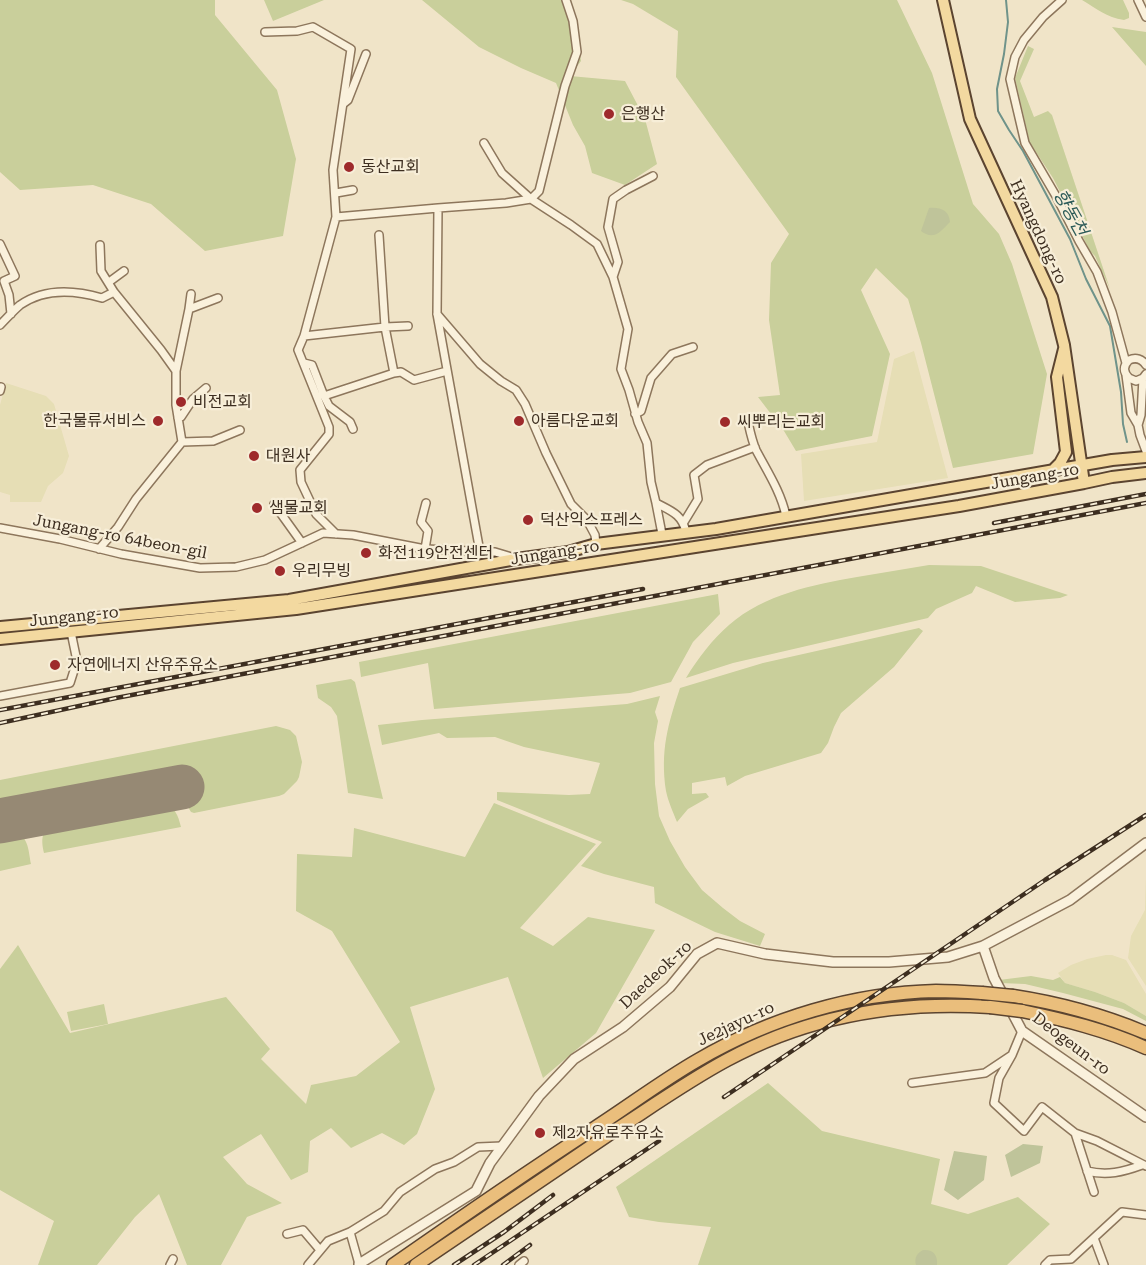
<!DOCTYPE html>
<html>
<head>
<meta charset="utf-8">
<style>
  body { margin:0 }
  canvas { display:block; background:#f0e4c8 }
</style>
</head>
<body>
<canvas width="1146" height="1265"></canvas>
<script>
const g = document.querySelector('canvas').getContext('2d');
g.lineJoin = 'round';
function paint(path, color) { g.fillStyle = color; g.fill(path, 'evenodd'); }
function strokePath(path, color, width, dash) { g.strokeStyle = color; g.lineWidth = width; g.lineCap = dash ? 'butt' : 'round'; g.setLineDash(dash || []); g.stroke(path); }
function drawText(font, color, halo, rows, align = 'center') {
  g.font = font + ' "Roboto Serif","Noto Sans KR",serif'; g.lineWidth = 4.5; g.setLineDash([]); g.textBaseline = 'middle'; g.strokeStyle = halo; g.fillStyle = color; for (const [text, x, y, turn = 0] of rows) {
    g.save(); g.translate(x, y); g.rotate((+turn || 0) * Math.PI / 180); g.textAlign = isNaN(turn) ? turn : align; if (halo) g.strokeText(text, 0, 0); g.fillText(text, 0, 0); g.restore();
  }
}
paint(new Path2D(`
  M914,351L948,478L804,501L801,454L877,442L894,359Z
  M6,383L46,396L54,404L69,456L63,473L48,486L41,502H10V495L0,492V405Z
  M1146,876V986L1128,958L1131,936L1145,910Z
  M1106,955H1112L1126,960L1146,994V1016L1124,1003L1095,992L1065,983L1058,973L1071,965L1087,959Z`), '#e6deb5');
paint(new Path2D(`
  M0,0H215V15L277,90L296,159L283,236L205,251L151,204L93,185L20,190L0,172Z
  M264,0H324L273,21Z
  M422,0H571L581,61L570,76L625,81L645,119L657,164L625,185L592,173L585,146L573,125L556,83L521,68L479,47Z
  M621,0H897L932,73L973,204L999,234L1012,264L1047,374L1033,454L953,468L921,343L908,299L876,268L861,290L890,354L872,436L796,451L784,431L758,397L780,395L769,320L771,263L789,234L676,77L678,31L633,4Z
  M1082,0H1123L1129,13V18L1124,20C1106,17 1097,9 1082,0Z
  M1112,27L1146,32V66Z
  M1028,46L1034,49L1020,81L1034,117L1048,111L1052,115L1110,289L1095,256L1090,251L1053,178L1030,143L1015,78Z
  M929,565L981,566L1068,595L1060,598L1015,602L976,586L972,593L936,609L928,618L733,663L686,678C698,658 712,640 729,625C765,594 812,585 857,577C881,573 905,569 929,565Z
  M718,594L720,614L693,642L671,682L630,693L434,709L428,663L361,677L359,662Z
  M919,628L923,631L894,667L841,713L834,727L828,743L821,753L745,776L727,786L725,777L692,783V794L706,793L709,797L688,809L677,822C673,812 668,801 666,791C660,751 668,724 680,688L763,663Z
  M351,679L355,682L383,799L348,793L337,716L331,707L318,698L316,685Z
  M660,696L655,712L658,721L654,743L655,784L659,816L670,841L685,867L702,890L723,908L740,921L765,934L760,946L715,932L655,903L654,887L604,874L581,866L602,842L497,800V792L569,795L590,794L600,763L524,747L495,737L447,738L439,733L382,745L378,725L422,720L627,704Z
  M276,726L290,730L296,736L302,762L299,777L297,781L284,794L279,796L194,813L191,812L188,807L184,778L0,813V780Z
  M162,803C175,806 178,815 181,827L44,853C41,840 41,830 54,822Z
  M494,803L596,844L520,928L553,946L588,917L655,930L596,1033L543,1078L508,977L410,1007L435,1089L417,1134L404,1145L382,1133L351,1148L331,1128L310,1141L308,1172L291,1180L261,1134L223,1157L247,1184L282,1203L247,1217L221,1265H187L159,1194L135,1217L97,1265H38L54,1221L0,1190V969L18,945L70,1033L226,997L270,1049L261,1059L306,1104L311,1085L356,1076L400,1042L332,931L296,911L297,854L352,857L354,828L465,857Z
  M9,831C29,833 28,849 31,864L0,871V833Z
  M1031,976L1053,980L1060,977L1065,983L1095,992L1124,1003L1146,1016V1021L1123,1009L1063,993L1025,984L1000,983L999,980Z
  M104,1004L108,1024L71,1031L67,1012Z
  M768,1083L822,1131L940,1159L931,1204L968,1214L1018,1197L1050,1224L1007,1265H698L711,1227L659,1222L629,1217L616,1187Z`), '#c9cf9b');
paint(new Path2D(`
  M929,208C940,207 949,210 950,222C940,232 934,241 921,231Z
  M1023,1144L1043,1146L1040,1163L1011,1177L1005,1155Z
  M954,1151L987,1156L984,1180L958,1200L944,1190Z
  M923,1250C933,1249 938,1255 937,1265H916C914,1258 917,1253 923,1250Z`), '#bfc49a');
strokePath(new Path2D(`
  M1006,0L1008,22L1004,54L997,89L998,111L1009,130L1023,151L1070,239L1086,279L1110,326L1121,392L1123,424L1127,442`), '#6f938a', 2);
strokePath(new Path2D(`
  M0,821L182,787`), '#968974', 45);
const minor = new Path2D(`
  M1062,0L1043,17L1024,40L1015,57L1010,79L1025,143L1056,196L1079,241L1097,272L1112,312L1126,363
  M1138,0L1146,17
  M265,32L297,31L313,27L351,49L333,170L336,217L304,336L298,350L329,427V434L300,470L301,482L316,514L336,534
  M343,104L348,100L366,54
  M484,143L502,173L531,199L571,225L597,244L613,277L628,329L621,369L629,390L638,422L647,443L651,482L656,503C671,511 682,514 686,532
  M336,193L353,190
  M336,217L438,208
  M379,235L385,327L394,373
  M0,244L15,276L4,281L9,295L11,314
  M100,245L101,271L114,292
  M613,277L618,262L608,227L613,199L626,190L653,176
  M109,282L124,271
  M189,309L191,294
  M437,314L480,364L501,381L516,390L525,404L546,453L571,504L587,520L595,535L596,544
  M0,325C7,318 13,311 20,305C44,288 75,290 102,298L114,292L161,350L176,371V405L182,442L136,499L118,527L99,549
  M304,336L385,327L408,326
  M304,363L312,365L324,396L394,373L401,372L414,380L447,371
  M176,371L189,309L218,298
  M1126,375L1131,413L1138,425L1140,435L1146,451
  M1143,378L1136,381L1129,378C1123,372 1123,366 1129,360C1136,357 1142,359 1146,365
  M0,391L1,387
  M324,396L329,406L350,422L353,429
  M635,414L641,411L651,378L672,354L693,347
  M178,418L181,417L193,399L206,388
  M748,422C750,431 752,441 756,450C767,471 781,492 786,516
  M1138,425L1141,415L1143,378L1146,374
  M182,442L213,441L240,430
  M656,503L662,534
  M274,504L302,543
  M684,522L698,499L694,475L707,465L755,447
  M0,528L60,539L121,554L200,568L236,567L265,560L323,533L353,535L425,549L495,552L515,558
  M425,549L428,531L421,522L426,503
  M480,552L437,314L438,208L506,203L531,199L539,191L565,86L577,52L573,21L566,0
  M0,696L70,683L77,661L71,632
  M1012,1055L999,1078L994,1103L1024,1131L1042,1107L1075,1133L1097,1141L1146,1166
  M912,1083L985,1073L1012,1055L1022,1031
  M1075,1133L1094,1192
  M1087,1171C1107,1176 1123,1172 1142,1165
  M350,1232L359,1264
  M287,1234L303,1230L320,1250
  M1094,1238L1104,1265
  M170,1265L173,1259
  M308,1265L328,1241L350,1232L384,1211L400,1192L435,1169L454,1162L478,1147L502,1146
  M519,1265L524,1261
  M1045,1265L1050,1260L1071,1259L1122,1212L1146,1215`);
const tertiary = new Path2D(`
  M983,946L994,978L1022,1031L1146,1117
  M360,1265L359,1264L476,1191L490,1163L539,1096L574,1059L623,1027L670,987L697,954L717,943L765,954L833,962H889L948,957L983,946L1070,900L1146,843`);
const primary = new Path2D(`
  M943,0L970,119L1052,297L1064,345L1084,483
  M1052,471L1060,463L1066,452L1057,377L1064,349
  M0,627L289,600L516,559L568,552L596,544L716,529L1112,460L1146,457
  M0,639L296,609L959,506L1084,483L1112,477L1146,473`);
const trunk = new Path2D(`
  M1013,996C1059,1003 1103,1015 1146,1033
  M1022,1011C1065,1020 1106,1030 1146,1048
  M393,1265C460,1218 527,1172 596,1127C630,1105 663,1080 698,1060C770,1018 853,993 936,991C951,991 967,992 982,993
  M416,1265C480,1221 544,1178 608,1135C647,1110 686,1082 727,1060C808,1016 899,1001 990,1007`);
strokePath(minor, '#8d765c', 10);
strokePath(tertiary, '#8d765c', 12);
strokePath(primary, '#5b4430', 14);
strokePath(trunk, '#5b4430', 15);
strokePath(minor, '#faf1dc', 7);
strokePath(tertiary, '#faf1dc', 9);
strokePath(primary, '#f3d9a0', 10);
strokePath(trunk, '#eabe7c', 12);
const rail = new Path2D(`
  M994,523L1146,494
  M0,710L643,589
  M0,723L116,698L1146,503
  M724,1097L1045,880L1146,815
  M454,1265L504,1232L553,1195
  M474,1265L659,1141
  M503,1265L530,1245`);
strokePath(rail, '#3d2e20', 4.5);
strokePath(rail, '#f7eed8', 2, [7]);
const trunkBridge = new Path2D(`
  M982,993L1013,996
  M990,1007L1022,1011`);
strokePath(trunkBridge, '#5b4430', 15, []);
strokePath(trunkBridge, '#eabe7c', 12);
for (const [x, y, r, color] of [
  [609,114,6,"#9e2a2b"],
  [349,167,6,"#9e2a2b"],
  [181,402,6,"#9e2a2b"],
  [158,421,6,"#9e2a2b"],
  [519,421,6,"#9e2a2b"],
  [725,422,6,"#9e2a2b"],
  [254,456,6,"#9e2a2b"],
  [257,508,6,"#9e2a2b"],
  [528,520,6,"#9e2a2b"],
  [366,553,6,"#9e2a2b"],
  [280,571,6,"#9e2a2b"],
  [55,665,6,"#9e2a2b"],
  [540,1133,6,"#9e2a2b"]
]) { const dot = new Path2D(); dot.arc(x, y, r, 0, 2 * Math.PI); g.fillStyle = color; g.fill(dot); strokePath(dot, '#f7eed8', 2); }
drawText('16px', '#3d2e20', '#f7eed8', [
  ["은행산",621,114],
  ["동산교회",361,167],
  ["비전교회",193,402],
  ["한국물류서비스",146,421,"right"],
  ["아름다운교회",531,421],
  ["씨뿌리는교회",737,422],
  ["대원사",266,456],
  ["샘물교회",269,508],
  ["덕산익스프레스",540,520],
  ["화전119안전센터",378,553],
  ["우리무빙",292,571],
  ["자연에너지 산유주유소",67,665],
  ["제2자유로주유소",552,1133]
], 'left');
drawText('16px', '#3d2e20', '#f7eed8', [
  ["Hyangdong-ro",1038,232,65],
  ["Jungang-ro",1035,477,-10],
  ["Jungang-ro 64beon-gil",120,537,11],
  ["Jungang-ro",555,553,-9],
  ["Jungang-ro",74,617,-6],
  ["Daedeok-ro",656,975,-43],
  ["Je2jayu-ro",736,1024,-25],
  ["Deogeun-ro",1071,1044,37]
]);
drawText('italic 18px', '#2f5d5a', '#f7eed8', [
  ["향동천",1070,213,61]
]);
</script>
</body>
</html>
